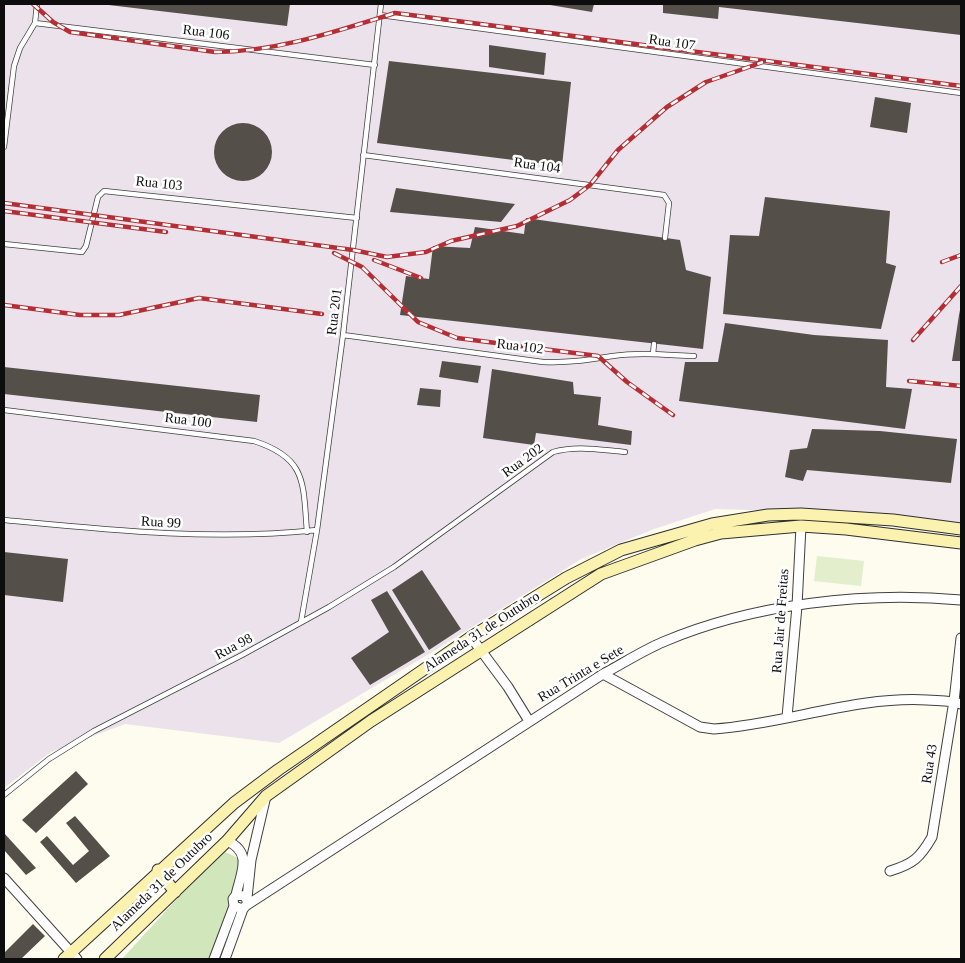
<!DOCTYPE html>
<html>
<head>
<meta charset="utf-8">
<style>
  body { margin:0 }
  #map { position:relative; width:965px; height:963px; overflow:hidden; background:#fefbef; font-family:Georgia,serif }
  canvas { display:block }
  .frame { position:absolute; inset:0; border:5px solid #0d0d0d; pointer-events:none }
</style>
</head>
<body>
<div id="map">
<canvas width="965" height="963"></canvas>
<div class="frame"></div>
</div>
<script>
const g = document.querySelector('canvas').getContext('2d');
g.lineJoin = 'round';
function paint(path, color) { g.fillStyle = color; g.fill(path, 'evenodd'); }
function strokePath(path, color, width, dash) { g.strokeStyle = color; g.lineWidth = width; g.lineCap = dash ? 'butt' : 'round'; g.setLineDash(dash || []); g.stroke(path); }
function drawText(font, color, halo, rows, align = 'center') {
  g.font = font + ' Georgia,serif'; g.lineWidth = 5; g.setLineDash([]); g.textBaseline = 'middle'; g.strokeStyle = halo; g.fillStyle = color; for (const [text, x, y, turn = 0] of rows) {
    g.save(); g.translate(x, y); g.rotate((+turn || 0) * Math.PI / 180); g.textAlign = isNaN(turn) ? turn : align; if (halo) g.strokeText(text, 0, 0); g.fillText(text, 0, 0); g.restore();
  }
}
paint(new Path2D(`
  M4,4H961V524L887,514L715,509L654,529L581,559L429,654L279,743L125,724L51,752L4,788Z`), '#ebe2ec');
paint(new Path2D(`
  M225,852L238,858L240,871L210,959H122L216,856Z`), '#d1e6ba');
paint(new Path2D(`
  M817,556L864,561L861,586L814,581Z`), '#e2eecc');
paint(new Path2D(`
  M100,4H290L287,26Z
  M544,4H594L592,12Z
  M663,4H961V35L719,7L718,19L663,13Z
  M489,45L546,53L544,75L489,67Z
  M389,61L571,82L562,166L377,143Z
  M875,97L911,103L907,133L870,127Z
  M214 152a29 29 0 1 1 58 0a29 29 0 1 1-58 0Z
  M396,188L515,204L501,222L390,212Z
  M765,197L890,211L886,263L896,266L881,329L723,314L730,235L759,236Z
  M526,218L680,240L686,270L711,277L703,349L400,315L406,276L429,279L433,246L470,248L475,227L524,234Z
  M960,310L961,361H952L959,315Z
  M725,323L814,335L888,340L886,387L912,389L905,429L679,401L685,362H718Z
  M442,361L481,366L478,383L439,377Z
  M4,367L260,395L257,422L4,394Z
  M492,369L573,382L574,394L601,397L598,425L632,431L631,445L536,433L534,445L483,438Z
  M420,388L441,390L440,407L417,405Z
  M812,429L880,431L957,439L951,483L807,470L803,481L785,477L790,450L807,448Z
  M4,552L68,559L63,602L4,595Z
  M422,570L461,629L429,650L392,590Z
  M387,591L425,652L370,685L351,658L389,632L371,600Z
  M76,771L88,784L36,833L22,820Z
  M75,816L110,856L76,883L40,842L47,836L73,865L89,851L66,823Z
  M4,833L36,868L26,875L4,850Z
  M33,924L45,936L21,959H4V953Z`), '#554f4a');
const lane = new Path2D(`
  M380,15L961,93
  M35,23L375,65
  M4,147L14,66L20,48L35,23L37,4
  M363,155L664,195L669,203L665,238
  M4,244L82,252L86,246L98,197L104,191L357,218
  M343,335L543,362C570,363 587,360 613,356C640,352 667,355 694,356
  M653,354L654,344
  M4,410L254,441C307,458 303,483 307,532
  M4,520C109,530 212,541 317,530
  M301,622L317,530L343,335L381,4
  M4,795L49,759L94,731L242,655L329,607L394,567L553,452C576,445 601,450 625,452`);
const street = new Path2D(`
  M471,637L508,687L529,721
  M603,674L700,727L714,729C786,724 855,696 927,700C939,701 950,700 961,704
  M787,717L797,606L801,526
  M227,841C253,852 241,873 236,895
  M890,871C913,864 920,858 932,837L954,701L961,638
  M4,878L77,959
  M247,898L251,860L266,796
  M247,905L603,674C622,664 642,651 663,642C752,604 865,591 961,600
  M214,959L234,906
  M225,959L243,909L248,903L245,896L236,895L233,899L234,906L243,909`);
const secondary = new Path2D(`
  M158,870L175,892
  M64,959L234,803L278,770L471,637L566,578L621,550L712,524L768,515L801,514L893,520L961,529
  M105,959L227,841L266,796L371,721L601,574L695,540L721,533L801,526L846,529L961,543`);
strokePath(lane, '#404040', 6);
strokePath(street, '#404040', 11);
strokePath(secondary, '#2f2f2f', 13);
strokePath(lane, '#fff', 4.5);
strokePath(street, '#fff', 9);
strokePath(secondary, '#faf2ae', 11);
const rail = new Path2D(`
  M33,4L53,22L70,32L215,52C277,52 337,31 395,13L961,86
  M4,203L353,250L387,257L426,252L451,241L517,226L570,200L590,185L618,150L667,107L706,82L763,62
  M4,211L166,232
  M334,253L362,267L418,322L457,338L598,356L627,382L673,415
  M374,260L421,278
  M942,262L961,255
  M4,305L80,315H119L199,298L322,314
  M913,340L961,286
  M909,381L961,386`);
strokePath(rail, '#b52e34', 4.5);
strokePath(rail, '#fff', 2.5, [8]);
drawText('14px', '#0d0d0d', '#fff', [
  ["Rua 106",206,33,7],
  ["Rua 107",672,43,8],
  ["Rua 104",537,166,8],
  ["Rua 103",159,184,6],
  ["Rua 201",335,312,-83],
  ["Rua 102",520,347,7],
  ["Rua 100",188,421,7],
  ["Rua 202",523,461,-36],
  ["Rua 99",161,523,3],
  ["Rua Jair de Freitas",781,621,-86],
  ["Alameda 31 de Outubro",482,632,-33],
  ["Rua 98",234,647,-28],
  ["Rua Trinta e Sete",581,674,-31],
  ["Rua 43",930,764,-81],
  ["Alameda 31 de Outubro",162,882,-44]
]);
</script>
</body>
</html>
